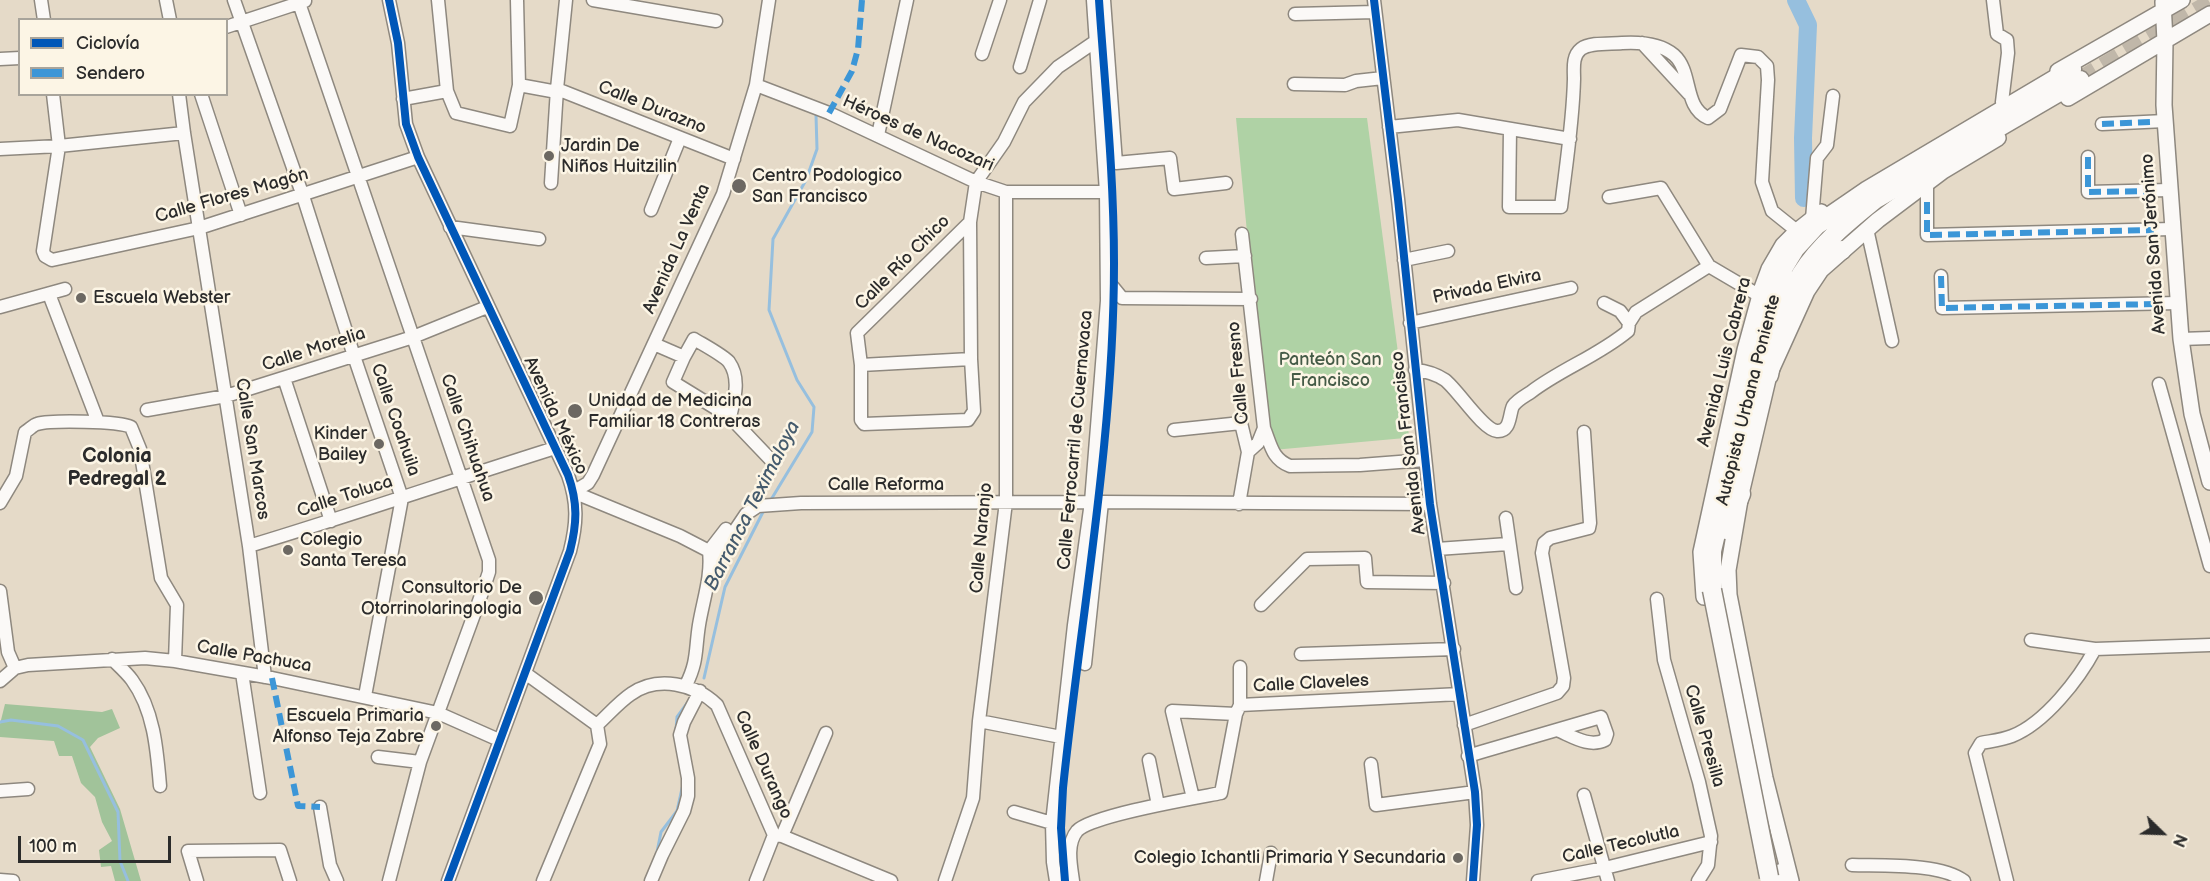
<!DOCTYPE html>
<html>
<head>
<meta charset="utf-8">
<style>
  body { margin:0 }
  #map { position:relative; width:2210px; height:881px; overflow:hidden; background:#e5dac8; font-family:"Balsamiq Sans",sans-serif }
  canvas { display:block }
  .legend { position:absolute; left:18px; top:18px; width:210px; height:78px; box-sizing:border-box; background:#fcf5e5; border:2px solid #a8a49b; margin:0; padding:8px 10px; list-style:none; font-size:18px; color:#2b2b2b }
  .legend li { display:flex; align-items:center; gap:12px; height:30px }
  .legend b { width:30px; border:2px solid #a8a49b }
  .north { position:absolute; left:2132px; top:803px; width:60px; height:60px; -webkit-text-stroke:4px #fcf5e5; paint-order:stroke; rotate:113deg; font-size:16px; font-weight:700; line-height:24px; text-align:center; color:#2b2b2b }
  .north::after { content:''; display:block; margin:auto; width:21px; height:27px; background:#2b2b2b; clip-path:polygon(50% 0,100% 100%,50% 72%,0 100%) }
  .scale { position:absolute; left:18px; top:836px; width:153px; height:27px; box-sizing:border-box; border:3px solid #2b2b2b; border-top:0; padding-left:8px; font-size:18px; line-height:21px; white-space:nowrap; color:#2b2b2b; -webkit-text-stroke:4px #fcf5e5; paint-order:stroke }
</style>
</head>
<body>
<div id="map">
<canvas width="2210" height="881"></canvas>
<ul class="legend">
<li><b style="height:8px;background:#0057b8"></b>Ciclovía</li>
<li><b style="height:8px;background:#3c96d7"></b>Sendero</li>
</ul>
<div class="north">N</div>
<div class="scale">100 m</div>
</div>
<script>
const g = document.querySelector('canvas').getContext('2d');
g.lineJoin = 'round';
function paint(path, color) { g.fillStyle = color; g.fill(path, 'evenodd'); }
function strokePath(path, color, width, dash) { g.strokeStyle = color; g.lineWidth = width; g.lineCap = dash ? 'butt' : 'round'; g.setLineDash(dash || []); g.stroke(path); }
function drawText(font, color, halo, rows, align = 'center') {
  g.font = font + ' "Balsamiq Sans",sans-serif'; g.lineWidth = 5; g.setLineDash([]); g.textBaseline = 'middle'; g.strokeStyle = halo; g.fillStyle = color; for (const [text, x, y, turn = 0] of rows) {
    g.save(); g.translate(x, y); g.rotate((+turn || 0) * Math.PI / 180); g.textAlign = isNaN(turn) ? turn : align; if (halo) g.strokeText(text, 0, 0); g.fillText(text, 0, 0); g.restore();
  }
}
paint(new Path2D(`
  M1236,118H1367L1409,436L1405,438L1273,450L1267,440Z`), '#afd2a5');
paint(new Path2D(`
  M5,704L102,712L112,709L120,728L98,738L90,747L120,809L141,881H115L111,866L101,867L99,850L112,841L102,822L95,797L81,783L72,756H59L54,741L0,737V724Z`), '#a1c39a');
strokePath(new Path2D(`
  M769,503L812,432L814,407L797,380L769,310L773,239L806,180L817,149L816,115
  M704,678L725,587L765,508
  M0,722L11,720L58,726L83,740L118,812L120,861L128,881
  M676,730L677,717L688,702
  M657,852L661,832L677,811L683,784`), '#96bfde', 3);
strokePath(new Path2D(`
  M1796,0L1808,25L1803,138L1804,198`), '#96bfde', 18);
strokePath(new Path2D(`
  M2080,80L2210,3`), '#c0b7a9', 18, [18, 9]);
const minor = new Path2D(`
  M41,0L44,20
  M166,0L170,20
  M234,0L303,196L354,356L402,498L365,696
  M298,0L489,560V572L483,590L420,762L389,881
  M389,0L398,43L406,124L418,157L568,475C578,503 577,523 570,551L448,881
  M438,0L447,91L456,113L510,126L519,85L517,0
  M593,0L716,21
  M1104,0L1116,163L1170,158L1174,189L1226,183
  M1374,0L1398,199L1430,504L1475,792L1477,825L1473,881
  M1993,0L1997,34L2007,40L2008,53L2002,102
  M1295,14L1375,12
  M226,27L305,1
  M1642,43L1689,94
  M982,54L1000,0
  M0,59L20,58
  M1020,67L1040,0
  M1294,84L1345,85L1356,81L1383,78
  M519,85L557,92
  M756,85L829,113L976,182L1006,192H1106
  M557,89L734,159
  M53,94L59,146L43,251L45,256L52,260L199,228L418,157
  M179,94L184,133L249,546L265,677
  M201,94L241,215
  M403,99L447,91
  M2102,124L2165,121
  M1389,127L1458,120L1570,139
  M1510,130L1509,207H1561C1566,165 1573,122 1574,79C1574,69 1572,56 1581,49C1590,42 1610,44 1622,43C1639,42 1660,43 1674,55C1693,72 1683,107 1708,118L1720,109L1741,55L1758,57L1767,66L1768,80L1762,182L1772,211L1797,231
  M878,135L907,0
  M0,149L59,146L184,133
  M2088,157V192L2169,190
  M551,183L557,89L566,0
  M1927,183V235L2172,229
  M1609,197L1661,188L1709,266L1760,296
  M651,210L680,138
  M1812,219L1817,158L1827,145L1833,96
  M970,222L971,359L974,411L968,420L864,424L861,420V365L857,333L970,222L976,182L1004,142L1024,102L1058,67L1096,41
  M450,227L539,239
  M1867,229L1892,341
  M1206,258L1245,256
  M1404,260L1448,251
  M1941,276L1942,308L2178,303
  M1113,287L1122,298L1251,299
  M49,294L98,422
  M1604,303L1620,311L1629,323
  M0,307L65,289
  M1410,323L1571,288
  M2181,339L2210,338
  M654,344L684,357L673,382L730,417L771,460
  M684,357L694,339C702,344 723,355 729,362C741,379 734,400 730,417
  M861,365L971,359
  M1415,370C1426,371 1436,374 1445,380C1458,390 1483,430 1497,431C1511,432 1509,414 1513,406C1517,400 1525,396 1531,392C1561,369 1598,356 1628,331L1629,323L1636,312L1709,266
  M284,378L331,521
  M2159,384L2210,566
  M147,410L226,396L413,337L487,307
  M1264,428C1271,445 1272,459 1290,466L1360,465L1425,460
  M1174,430L1241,423L1248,452
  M573,492L588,483L593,475L723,194L756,85L769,0
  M573,492L680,536L709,551
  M0,503L16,476L25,432C29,430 33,425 37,424C51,420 119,421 131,427L140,449L161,578L177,605L175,661
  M1239,504L1248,452L1258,443L1264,428L1242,234
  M1506,518L1516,588
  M249,546C352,515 453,480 555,448
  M1437,549L1508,544
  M711,566L746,514L758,506L801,503L1091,502
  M0,591L8,652L15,668
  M1657,599L1664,660L1699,782L1711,836L1708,865L1698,881
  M1261,605L1307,559L1365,558L1367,582L1444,583
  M2031,640L2095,649L2210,645
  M1301,654L1454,649
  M112,659C119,666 127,673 132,680C154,710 157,750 160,786
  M1085,664L1102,502L1430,504
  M242,673L260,793
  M525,673L597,725
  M0,681L15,668L28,665L145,658L175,661L272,678L438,713L499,740
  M686,685C698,661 695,650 699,625C703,600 712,576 709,551L726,529
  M1240,705L1460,694
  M979,721L1061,737
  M597,725C608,715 619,702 631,694C658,675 695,684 717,705L774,835
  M1464,725L1557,693L1563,686L1564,678L1542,553L1544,543L1550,538L1589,528L1590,523L1584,432
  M1468,756L1481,752L1601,717L1607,734L1605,740C1589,748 1572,736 1557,730
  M378,757L420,762
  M1149,760L1158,805
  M1371,764L1376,805L1475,792
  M0,791L28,789
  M1584,795L1608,881
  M1193,798L1172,711L1236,714
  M320,807L330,865L337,881
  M1014,812L1052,823
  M774,835L782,836L891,881
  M782,836L826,733
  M1852,865C1882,866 1941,863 1964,881
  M0,880L13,881
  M197,881L188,851L280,850L290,881
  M543,881L600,744L597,725
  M651,881L662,855L684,811L688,796V778L680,735L684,722L700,691
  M756,881L774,835
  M945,881L973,798L979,721L1006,502V192
  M1056,881L1053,862L1052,823L1074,625L1091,502L1107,301L1106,192L1093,0
  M1073,881C1071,866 1066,844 1077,831C1092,815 1195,798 1221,793L1236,714L1240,705V667
  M1266,881L1271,853
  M1538,881L1605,868L1711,842
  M2007,881L1975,753L1981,743C1991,741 2002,740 2012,736C2045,723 2079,679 2095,649`);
const major = new Path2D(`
  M2163,2L2165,41L2164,105L2181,339L2192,414L2210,482
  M2058,71L2182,0
  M2068,98L2210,14
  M1704,597L1701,552L1745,350L1762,288L1769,269L1783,245L1797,231L1821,212
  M1791,881L1765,778L1729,595L1728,570L1741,494L1769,375L1807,291L1821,270L1878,220L1943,171L1998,138`);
const highway = new Path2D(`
  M1871,202L2080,80
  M1821,258L1842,250
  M1769,375C1775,343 1783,302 1801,274C1820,244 1849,221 1876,199
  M1726,530L1741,494
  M1712,590V551L1765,325L1784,267L1795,249L1817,225L1868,190L2072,69
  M1781,873L1785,881`);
strokePath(minor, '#8e887f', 15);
strokePath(major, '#8e887f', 18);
strokePath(highway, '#8e887f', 21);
strokePath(minor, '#fbf9f7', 12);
strokePath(major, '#fbf9f7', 15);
strokePath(highway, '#fbf9f7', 18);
const highwayBridge = new Path2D(`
  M1712,590L1769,877`);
strokePath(highwayBridge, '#8e887f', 21, []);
strokePath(highwayBridge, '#fbf9f7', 18);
strokePath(new Path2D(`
  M829,113L852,71L858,49L862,0
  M2102,124L2153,122
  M2088,157V192L2152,191
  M1927,202V235L2154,230
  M1941,276L1942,308L2159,304
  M272,678L298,806L320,807`), '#3c96d7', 6, [12, 6]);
strokePath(new Path2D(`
  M389,0L398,43L406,124L418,157L568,475C578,503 577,523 570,551L448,881
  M1374,0L1398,199L1430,504L1475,792L1477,825L1473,881
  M1065,881L1061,828L1063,788C1081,614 1114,439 1114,263C1114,175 1105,88 1099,0`), '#0057b8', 8);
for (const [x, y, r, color] of [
  [549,156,6,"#6c6862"],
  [739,186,8,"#6c6862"],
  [81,298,6,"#6c6862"],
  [575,411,8,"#6c6862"],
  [379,444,6,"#6c6862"],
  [288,550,6,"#6c6862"],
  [536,598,8,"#6c6862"],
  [436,726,6,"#6c6862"],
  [1458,858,6,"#6c6862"]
]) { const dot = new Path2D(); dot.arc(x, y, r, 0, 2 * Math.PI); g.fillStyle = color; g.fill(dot); strokePath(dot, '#fcf5e5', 2); }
drawText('18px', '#2b2b2b', '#fcf5e5', [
  ["Calle Durazno",652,108,22],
  ["Héroes de Nacozari",918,134,24],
  ["Calle Flores Magón",232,196,-16],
  ["Avenida San Jerónimo",2154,244,-94],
  ["Avenida La Venta",677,249,-66],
  ["Calle Río Chico",903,263,-45],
  ["Privada Elvira",1487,287,-12],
  ["Calle Morelia",314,350,-18],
  ["Avenida Luis Cabrera",1725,362,-76],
  ["Calle Fresno",1239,373,-95],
  ["Autopista Urbana Poniente",1749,400,-76],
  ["Avenida México",555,416,65],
  ["Calle Coahuila",395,420,71],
  ["Calle Chihuahua",467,438,71],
  ["Calle Ferrocarril de Cuernavaca",1076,440,-85],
  ["Avenida San Francisco",1409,443,-97],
  ["Calle San Marcos",252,449,81],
  ["Calle Reforma",886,485],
  ["Calle Toluca",345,497,-18],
  ["Calle Naranjo",982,538,-85],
  ["Calle Pachuca",254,657,10],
  ["Calle Claveles",1311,684,-3],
  ["Calle Presilla",1704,736,74],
  ["Calle Durango",763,765,66],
  ["Calle Tecolutla",1621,845,-13]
]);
drawText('18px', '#2b2b2b', '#fcf5e5', [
  ["Jardin De",561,146],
  ["Niños Huitzilin",561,167],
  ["Centro Podologico",752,176],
  ["San Francisco",752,197],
  ["Escuela Webster",93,298],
  ["Unidad de Medicina",588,401],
  ["Familiar 18 Contreras",588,422],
  ["Kinder",367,434,"right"],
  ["Bailey",367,455,"right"],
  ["Colegio",300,540],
  ["Santa Teresa",300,561],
  ["Consultorio De",522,588,"right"],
  ["Otorrinolaringologia",522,609,"right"],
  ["Escuela Primaria",424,716,"right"],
  ["Alfonso Teja Zabre",424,737,"right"],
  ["Colegio Ichantli Primaria Y Secundaria",1446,858,"right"]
], 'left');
drawText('18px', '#455b47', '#fcf5e5', [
  ["Panteón San",1330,360],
  ["Francisco",1330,381]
]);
drawText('bold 20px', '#2b2b2b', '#fcf5e5', [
  ["Colonia",117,457],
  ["Pedregal 2",117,480]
]);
drawText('italic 20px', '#455b6d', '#fcf5e5', [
  ["Barranca Teximaloya",753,506,-63]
]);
</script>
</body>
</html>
